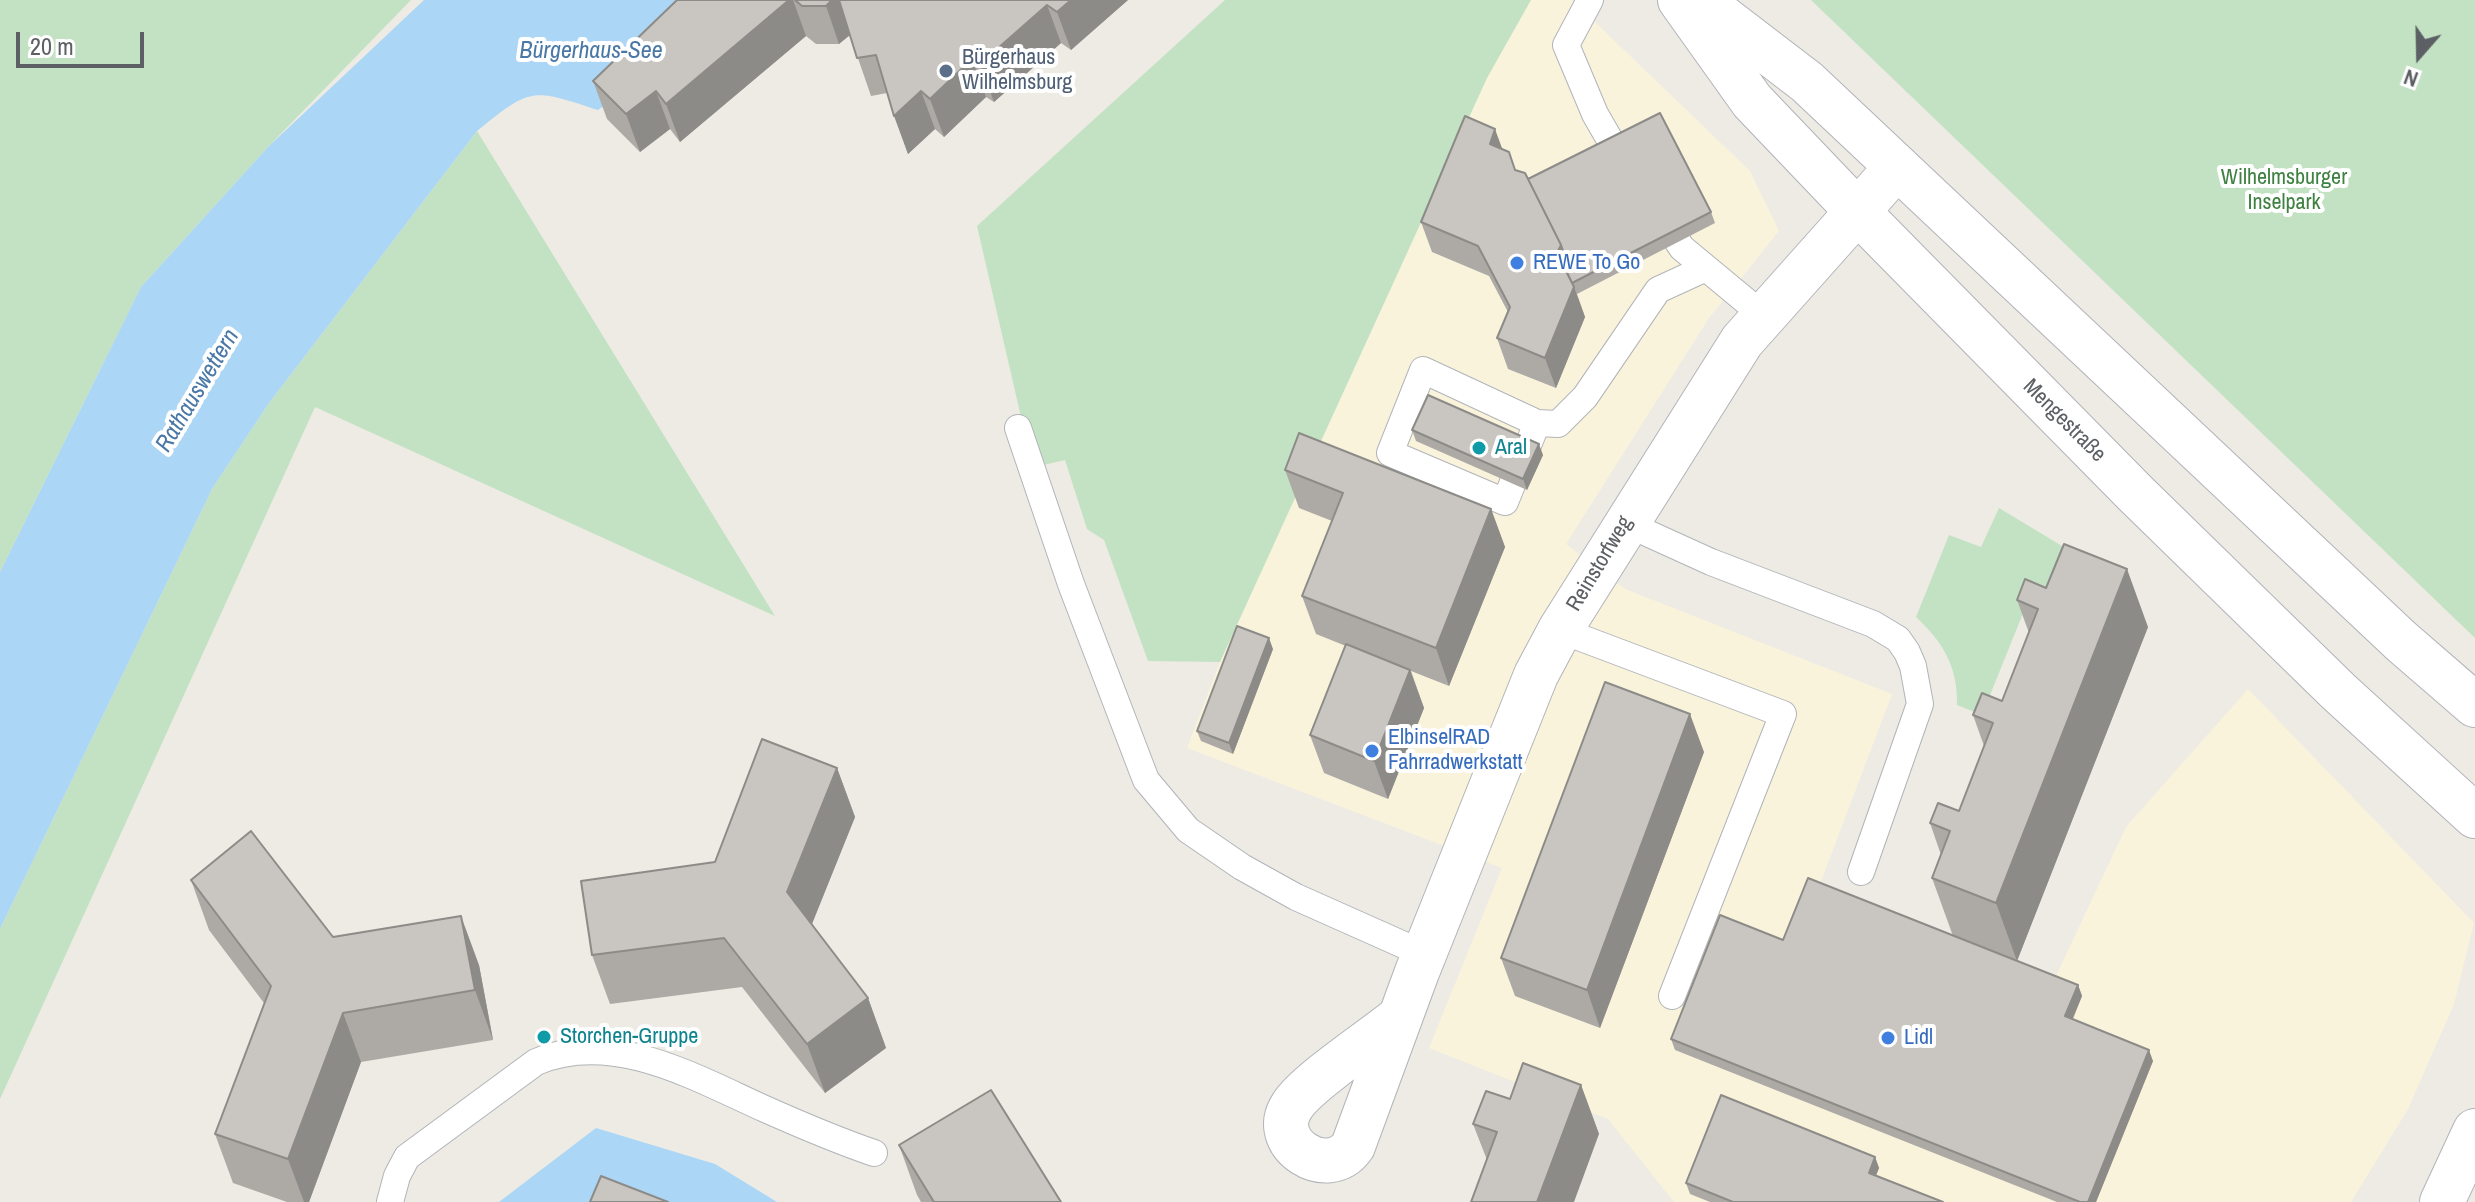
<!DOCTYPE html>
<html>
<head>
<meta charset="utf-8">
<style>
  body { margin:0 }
  #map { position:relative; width:2475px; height:1202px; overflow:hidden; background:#edebe4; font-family:"Archivo Narrow",sans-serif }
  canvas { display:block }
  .north { position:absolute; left:2379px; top:16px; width:80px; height:80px; -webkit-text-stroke:6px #fff; paint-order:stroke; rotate:200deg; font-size:22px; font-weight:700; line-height:32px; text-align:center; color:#5c5f63 }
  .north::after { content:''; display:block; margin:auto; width:28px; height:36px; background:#5c5f63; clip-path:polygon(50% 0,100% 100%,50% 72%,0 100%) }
  .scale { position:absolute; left:16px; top:32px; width:128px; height:36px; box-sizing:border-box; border:4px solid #5c5f63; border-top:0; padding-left:10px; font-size:24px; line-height:28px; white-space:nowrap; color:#5c5f63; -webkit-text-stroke:6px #fff; paint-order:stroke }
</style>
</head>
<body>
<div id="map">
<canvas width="2475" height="1202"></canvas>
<div class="north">N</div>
<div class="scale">20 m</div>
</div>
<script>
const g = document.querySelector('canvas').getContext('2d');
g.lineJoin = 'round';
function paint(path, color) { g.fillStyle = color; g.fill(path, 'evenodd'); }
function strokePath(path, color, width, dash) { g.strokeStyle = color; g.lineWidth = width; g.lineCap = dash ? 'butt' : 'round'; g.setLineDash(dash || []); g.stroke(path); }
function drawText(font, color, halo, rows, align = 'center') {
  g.font = font + ' "Archivo Narrow",sans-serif'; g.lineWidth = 8; g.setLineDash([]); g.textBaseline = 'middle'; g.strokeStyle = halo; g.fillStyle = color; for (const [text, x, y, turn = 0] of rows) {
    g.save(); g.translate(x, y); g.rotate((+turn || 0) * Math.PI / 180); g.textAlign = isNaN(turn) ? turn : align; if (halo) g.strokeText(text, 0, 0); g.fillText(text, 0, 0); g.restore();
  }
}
paint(new Path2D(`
  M1531,0H1572L1750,171L1779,231L1709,318L1566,544L1625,589L1892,694L1820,884L2056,976L2126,827L2248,689L2474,923L2454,1004L2408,1109L2351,1202H1674L1608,1119L1429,1048L1502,868L1187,748L1220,662L1487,78Z`), '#faf3dc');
paint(new Path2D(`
  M0,0H411L268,147L141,287L0,572Z
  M1225,0H1531L1487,78L1220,662L1148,661L1104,540L1087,529L1065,460L1039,466L1021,417L977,226Z
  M1811,0H2475V638Z
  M477,131L775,616L315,407L0,1099V929L212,489L269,403Z
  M1999,508L2077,555L2059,597L2034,586L1982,715L1957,705C1958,667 1943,642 1916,617L1949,535L1981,547Z`), '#c3e2c3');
paint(new Path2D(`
  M424,0H708L614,99L598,110C531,88 531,87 477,131L269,403L212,489L0,929V572L141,287L268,147Z
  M596,1128L715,1164L777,1202H499Z`), '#abd6f6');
const service = new Path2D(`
  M1590,0L1566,45L1595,114L1626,168
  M1658,213L1682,248L1764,316
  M1537,423L1505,502L1390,453L1423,370L1537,423L1558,424L1585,397L1658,290L1706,268
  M1018,428L1071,584L1146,780L1188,830L1242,867L1296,897L1424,954
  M1625,523L1711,562L1873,624L1898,639L1907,652L1913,666L1920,704L1861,872
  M1560,630L1783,714L1672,996
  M390,1202L397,1176L407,1157L536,1062C612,1029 696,1078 765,1109C801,1125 836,1140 874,1153`);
const minor = new Path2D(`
  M1399,1018C1375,1038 1306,1083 1292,1106C1267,1144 1328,1182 1353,1146L1417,972L1536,675L1560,630L1742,341L1897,167`);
const tertiary = new Path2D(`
  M2442,1202L2475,1131`);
const secondary = new Path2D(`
  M1680,0L1752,101L1857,211L2136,494L2339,692L2475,816
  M1700,0L1807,82L2401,641L2475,705`);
strokePath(service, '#b1b4b8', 28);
strokePath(minor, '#b1b4b8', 46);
strokePath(tertiary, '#b1b4b8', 46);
strokePath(secondary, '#b1b3b8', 46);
strokePath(service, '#fff', 26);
strokePath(minor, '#fff', 44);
strokePath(tertiary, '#fff', 44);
strokePath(secondary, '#fff', 44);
paint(new Path2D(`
  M677,0H1128L1071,50L1061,43L994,102L986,97L944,137L935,129L908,154L887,93L871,96L850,35L839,44H816L806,36L680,142L670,129L640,152L607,119L593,81Z
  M1503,149L1516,170L1528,179L1711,212L1715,223L1577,294L1585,317L1556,388L1508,369L1497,338L1508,312L1489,276L1432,252L1421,222Z
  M1412,430L1543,455L1527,490L1416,441Z
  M1285,470L1491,509L1505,547L1449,686L1411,671L1424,708L1388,799L1324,773L1310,735L1346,646L1316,634L1302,596L1332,521L1299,508Z
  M2017,600L2148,627L2017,961L2078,985L2082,996L2073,1019L2153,1061L2096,1202H2057L1675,1050L1671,1039L1783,940L1953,936L1932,878L1941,855L1930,823L1959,811L1984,746L1973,715L2002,701L2029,633Z
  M1273,649L1233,754L1201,741L1197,731Z
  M1704,752L1600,1028L1515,996L1501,958Z
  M837,768L855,817L812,924L868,998L886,1048L825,1093L742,987L610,1004L592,955L715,862Z
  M191,880L333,937L479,965L493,1040L361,1062L309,1202H287L233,1183L215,1134L264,1003L209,930Z
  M1581,1085L1599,1134L1487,1160L1473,1124L1510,1099Z
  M899,1145L1061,1202H921L917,1195Z
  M1875,1157L1879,1168L1876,1175L1943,1202H1710L1690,1194L1686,1183Z`), '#adaaa6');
paint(new Path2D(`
  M789,0H793L806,36L680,142L666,104Z
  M832,0H839L851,34L839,44L826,6Z
  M1071,0H1128L1071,50L1057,12Z
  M1047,5L1061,43L994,102L980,64Z
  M972,59L986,97L944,137L930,99Z
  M656,91L670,129L640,152L626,114Z
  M921,91L935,129L908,154L894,116Z
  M1495,129L1506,159L1490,144Z
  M1561,245L1572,276L1569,282L1557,253Z
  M1574,287L1585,317L1556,388L1545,358Z
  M1539,444L1543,455L1527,490L1523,479Z
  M1491,509L1505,547L1449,686L1436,648Z
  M2127,569L2148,627L2017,961L1996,903Z
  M1269,638L1273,649L1233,754L1229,743Z
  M1410,670L1424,708L1388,799L1374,761Z
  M1690,714L1704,752L1600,1028L1587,990Z
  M837,768L855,817L805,941L787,892Z
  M461,916L479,965L493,1040L475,990Z
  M2078,985L2082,996L2069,1027L2065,1016Z
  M868,998L886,1048L825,1093L807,1044Z
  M343,1013L361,1062L309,1202H304L288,1159Z
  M2149,1050L2153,1061L2096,1202H2088Z
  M1581,1085L1599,1134L1574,1202H1537Z
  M1875,1157L1879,1168L1873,1183L1869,1173Z`), '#8d8b87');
const building = new Path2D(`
  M677,0H789L666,104L656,91L626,114L593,81Z
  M795,0H832L826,6H802Z
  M839,0H1071L1057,12L1047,5L980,64L972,59L930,99L921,91L894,116L876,55L857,58Z
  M1660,113L1711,212L1572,283L1566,270L1568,265L1561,245L1528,179Z
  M1465,116L1495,129L1490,144L1509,152L1515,170L1525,173L1561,245L1557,253L1574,287L1545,358L1497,338L1510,307L1478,246L1421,222Z
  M1428,395L1539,444L1523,479L1412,430Z
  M1299,433L1491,509L1436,648L1302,596L1343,493L1285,470Z
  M2064,544L2127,569L1996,903L1932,878L1950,831L1930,823L1938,803L1959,811L1993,723L1973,715L1982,693L2002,701L2038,609L2017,600L2025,579L2046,588Z
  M1237,626L1269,638L1229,743L1197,731Z
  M1346,644L1410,670L1374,761L1310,735Z
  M1605,682L1690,714L1587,990L1501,958Z
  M762,739L837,768L787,892L868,998L807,1044L724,938L592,955L581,881L715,862Z
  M251,831L333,937L461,916L475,990L343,1013L288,1159L215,1134L271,986L191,880Z
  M1808,878L2078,985L2065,1016L2149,1050L2088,1202H2080L1671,1039L1720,915L1783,940Z
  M1523,1063L1581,1085L1537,1202H1471L1497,1132L1473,1124L1486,1091L1510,1099Z
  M991,1090L1061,1202H934L899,1145Z
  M1721,1095L1875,1157L1869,1173L1943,1202H1733L1686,1183Z
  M601,1176L668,1202H590Z`);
paint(building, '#c9c6c1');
strokePath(building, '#8d8b87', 2);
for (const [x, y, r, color] of [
  [946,71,8,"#5c6f8a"],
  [1517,263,8,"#3f7fe0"],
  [1479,448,8,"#0f9aa8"],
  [1372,751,8,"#3f7fe0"],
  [544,1037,8,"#0f9aa8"],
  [1888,1038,8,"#3f7fe0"]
]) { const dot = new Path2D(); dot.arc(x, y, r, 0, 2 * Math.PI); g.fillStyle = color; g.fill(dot); strokePath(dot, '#fff', 3); }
drawText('22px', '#4e5e75', '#fff', [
  ["Bürgerhaus",962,58],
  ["Wilhelmsburg",962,83]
], 'left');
drawText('22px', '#3e8140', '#fff', [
  ["Wilhelmsburger",2284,178],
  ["Inselpark",2284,203]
]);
drawText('22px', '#366cbe', '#fff', [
  ["REWE To Go",1533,263],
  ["ElbinselRAD",1388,738],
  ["Fahrradwerkstatt",1388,763],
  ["Lidl",1904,1038]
], 'left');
drawText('22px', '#5c5f63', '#fff', [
  ["Mengestraße",2064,421,45],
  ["Reinstorfweg",1600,564,-59]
]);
drawText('22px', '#0d838f', '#fff', [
  ["Aral",1495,448],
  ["Storchen-Gruppe",560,1037]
], 'left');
drawText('italic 24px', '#4a78a6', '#fff', [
  ["Bürgerhaus-See",591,52],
  ["Rathauswettern",198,391,-59]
]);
</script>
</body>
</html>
